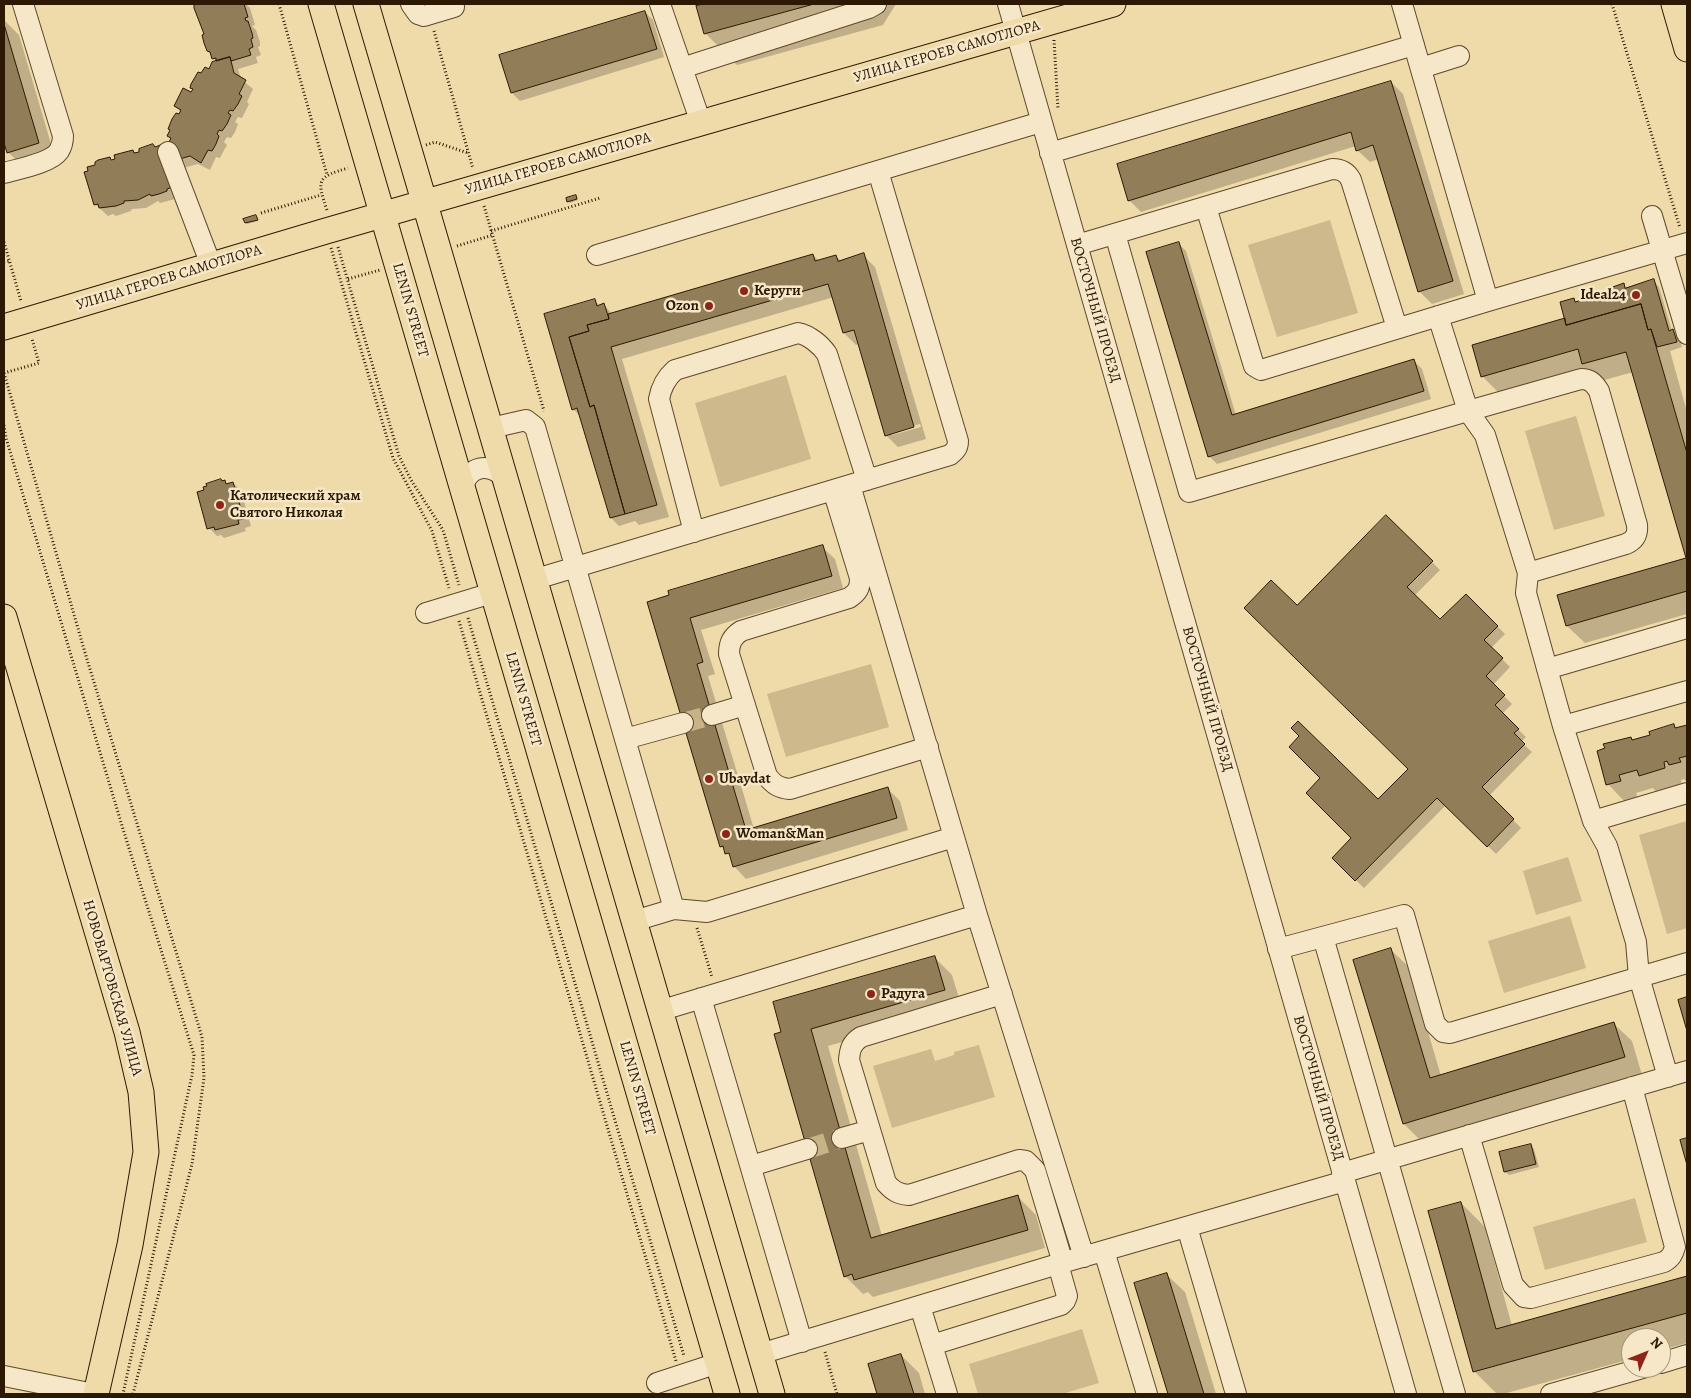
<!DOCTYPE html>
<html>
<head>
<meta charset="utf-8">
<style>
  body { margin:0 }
  #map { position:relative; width:1691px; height:1398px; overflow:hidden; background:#efdaa9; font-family:Alegreya,serif }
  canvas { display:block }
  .frame { position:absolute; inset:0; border:5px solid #2d1903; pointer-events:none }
  .north { position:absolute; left:1621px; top:1328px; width:50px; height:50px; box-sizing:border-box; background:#f5e7c7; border:1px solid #a59579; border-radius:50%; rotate:46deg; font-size:14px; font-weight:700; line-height:20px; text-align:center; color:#2d1903 }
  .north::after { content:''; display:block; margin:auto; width:18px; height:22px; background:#8f2418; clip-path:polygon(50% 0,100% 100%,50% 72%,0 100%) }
</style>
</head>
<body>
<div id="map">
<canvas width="1691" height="1398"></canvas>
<div class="frame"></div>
<div class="north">N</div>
</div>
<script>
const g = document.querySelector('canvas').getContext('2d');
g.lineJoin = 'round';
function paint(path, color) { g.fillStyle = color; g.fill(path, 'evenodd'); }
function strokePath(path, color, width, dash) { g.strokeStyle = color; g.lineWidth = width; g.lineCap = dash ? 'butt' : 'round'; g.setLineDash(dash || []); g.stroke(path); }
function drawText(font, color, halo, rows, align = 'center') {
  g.font = font + ' Alegreya,serif'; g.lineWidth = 5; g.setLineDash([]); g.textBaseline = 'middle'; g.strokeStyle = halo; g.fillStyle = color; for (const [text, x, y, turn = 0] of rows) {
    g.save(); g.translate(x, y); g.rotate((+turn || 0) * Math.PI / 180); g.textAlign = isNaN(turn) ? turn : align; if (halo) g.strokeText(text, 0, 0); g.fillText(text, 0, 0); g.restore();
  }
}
paint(new Path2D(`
  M1330,220L1358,313L1277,337L1248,245Z
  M786,375L811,459L720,487L695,403Z
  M1576,416L1605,516L1554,530L1525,431Z
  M871,664L889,727L786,757L767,694Z
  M1687,821V928L1667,934L1639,835Z
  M1568,857L1582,901L1536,915L1523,871Z
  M1570,916L1586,968L1504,993L1488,941Z
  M979,1045L995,1097L892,1128L873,1066L931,1049L935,1061L954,1055V1052Z
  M1635,1198L1647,1242L1545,1270L1533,1227Z
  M1082,1329L1099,1383L1062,1394H978L969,1364Z`), '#ceb98d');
paint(new Path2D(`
  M197,4H246L250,8L255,25L252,26L256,30L260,42V46L258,47L261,55L256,57L258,63L238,69L241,79L253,89L247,102L249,104L242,118L238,117L235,122L238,124L235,132L231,138L227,137L224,142L227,145L223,152L220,158L216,157L210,170L198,164L183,168L175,199L160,203L158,201L146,208L132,209L131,211L116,216L113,214L108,216L95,204L112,161L133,151L136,154L155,148L167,150L172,139L168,136L181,112L175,106L191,94L202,74L209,71L217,62L208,51L206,34Z
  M709,4H896L883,25L737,65L706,34L698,7Z
  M645,12L653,20L664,57L520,101L512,93Z
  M4,20L19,35L56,161L26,170L8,152L4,139Z
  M1391,82L1403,94L1464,294L1432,304L1419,291L1379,159L1370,162L1357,150L1356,146L1141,212L1129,200Z
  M576,196L578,200L570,203L568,201Z
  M256,217L258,221L247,224L246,222Z
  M1178,243L1186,251L1236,415L1414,361L1422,369L1431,399L1217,464L1209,456Z
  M813,255L819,261L836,256L841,261L863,255L875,267L926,439L898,447L886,435L859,344L856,345L844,333L834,297L622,359L669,517L639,525L635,521L619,526L611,518L581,417L573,409L594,300L600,306L604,305L612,314ZM920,424L921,427L892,435V432Z
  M1654,281L1659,287L1672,331L1679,337L1682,347L1670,351L1687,412V558L1633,372L1601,381L1588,369L1500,394L1482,376L1566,319L1574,300L1577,303L1612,293L1624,285L1627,288Z
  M223,482H225L228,485L233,483L241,491L251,526L245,528L246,531L224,538L221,535L217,536L209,528Z
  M1386,516L1440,570L1414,596L1440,621L1466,595L1505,634L1491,648L1510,667L1493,685L1512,704L1502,714L1526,737L1521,742L1532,752L1489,796L1521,828L1496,854L1446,805L1364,888L1333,858L1353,838L1378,801L1410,769L1297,607Z
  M822,547L835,559L843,588L701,630L715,674L708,676L754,829L888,789L900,801L908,830L746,879L734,866L732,858L721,846L648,603Z
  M1687,559V614L1585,643L1567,626L1559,596Z
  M1674,726L1677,729L1687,726V782L1684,779L1681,780L1682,786L1657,793L1653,788L1636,793L1638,798L1625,802L1608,784L1631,738L1634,741L1651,736Z
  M1391,950L1409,967L1441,1076L1614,1024L1632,1041L1642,1075L1421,1141L1404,1124Z
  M934,957L952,975L962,1008L828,1046L882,1236L1018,1197L1036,1215L1045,1248L873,1297L868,1292L863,1294L845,1276L783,1032Z
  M1531,1145L1534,1149L1539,1167L1509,1175L1505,1172Z
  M1461,1203L1485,1227L1512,1326L1687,1277V1343L1661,1350V1338H1631V1359L1503,1394H1497L1474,1371Z
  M1167,1275L1185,1292L1216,1394H1169L1136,1284Z
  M901,1355L919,1373L925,1394H878L869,1365Z`), '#0003');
const building = new Path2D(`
  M196,4H244L248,17L245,18L246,21H248L252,33L253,38L251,39L253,47L249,49L251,55L231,61L230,57L216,61V58L212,59L210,52L207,51L204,43L202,35L204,34L194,8V5Z
  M704,4H814L704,34L696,6Z
  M645,11L657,49L511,93L499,55Z
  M4,24L39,143L7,153L4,143Z
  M230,57L234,73L246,80L239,94L242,96L238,104L233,111L230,110L228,113L231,115L227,124L222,131L219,130L217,134L219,136L216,144L212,151L208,150L201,163L190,156L173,161L168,144L171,138L167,136L170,130L168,129L172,119L176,113L179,114L181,110L174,106L183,88L191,92L193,89L190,88L191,84L198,72L201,73L205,67L209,69L212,62Z
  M1391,81L1453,281L1418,292L1373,145L1356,151L1351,132L1128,201L1117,164Z
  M153,144L155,147L163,144L175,186L167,189V191L159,194L151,196L150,194L138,200L124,201V203L116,206L99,208L98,204L94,205L84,172L88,171L87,167L95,165V162L98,160L110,157L111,160L115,159L114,155L133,150L134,153L139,152V149Z
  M576,195L577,199L567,202L566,198Z
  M256,215L258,220L245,223L243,219Z
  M1179,242L1232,415L1414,359L1424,391L1208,457L1146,252Z
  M864,253L914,427L885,436L854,330L843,333L828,284L611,347L657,505L625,514L594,405L590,407L569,337L589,331L587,325L609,319L608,314L813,254L815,261L836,255L838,261Z
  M1654,279L1669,331L1673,329L1677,342L1657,347L1651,329L1648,330L1641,304L1566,325L1560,302L1574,298L1575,302L1611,292L1610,288L1624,283L1625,288Z
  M595,299L597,306L604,303L609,319L587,325L589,331L569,337L590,407L594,405L625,514L610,518L577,408L572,410L544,314Z
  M1641,304L1648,330L1651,329L1687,453V591L1566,626L1557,595L1686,558L1626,352L1582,364L1578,349L1481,377L1472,345L1565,318L1566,325Z
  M221,479L222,481L225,480L226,484L233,482L244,519L238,520L239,524L215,530L214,527L207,529L197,492L204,490L203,487L207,486L206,484Z
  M1386,515L1433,561L1407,587L1440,619L1466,594L1498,626L1484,640L1503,658L1486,676L1505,695L1495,705L1519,729L1514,733L1525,744L1482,787L1514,819L1487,847L1437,798L1355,881L1332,858L1351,838L1306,793L1320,778L1289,747L1299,736L1291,728L1298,721L1378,799L1408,769L1244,608L1271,580L1297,605Z
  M823,545L832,576L690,618L703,662L697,664L746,830L888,787L897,818L733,867L729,853L725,854L723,846L720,847L647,602L669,595L668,591Z
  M1674,724L1675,728L1687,725V756L1679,758L1681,762L1669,765L1667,761L1664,762L1665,768L1639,776L1637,770L1619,775L1621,781L1606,785L1597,751L1605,748L1603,744L1631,737L1632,740L1650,735L1649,732Z
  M1391,948L1430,1078L1614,1022L1625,1057L1403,1124L1353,960Z
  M935,956L945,990L811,1029L871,1238L1018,1195L1028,1230L854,1280L852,1274L844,1277L774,1034L781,1032L773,1002Z
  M1687,997V1031L1678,1000Z
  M1687,1138V1165L1680,1140Z
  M1531,1144L1536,1164L1504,1172L1499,1152Z
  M1461,1202L1496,1329L1687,1276V1313L1473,1372L1428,1211Z
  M1167,1273L1204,1394H1168L1134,1283Z
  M901,1354L914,1394H877L868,1364Z`);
paint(building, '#927d59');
strokePath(building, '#2d1903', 1);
strokePath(new Path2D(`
  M683,723L712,715
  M807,1149L842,1138`), '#c8b388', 20, [20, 10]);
const minor = new Path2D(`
  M411,4L418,14L424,16L454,7
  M660,4L701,123
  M1008,4L1406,1394
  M1402,4L1488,301
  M682,68L869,8L876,4
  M1421,68L1459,56
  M168,152L211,265
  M1050,153L1414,45
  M4,173C18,169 51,163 59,151C62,146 63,141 63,136L23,4
  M1206,207L1254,366L1261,370L1488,301L1687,243
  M1652,216L1687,334
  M1115,234L1189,492L1468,411L1438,316
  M1077,245L1332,169C1341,169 1347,172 1351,180L1397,328
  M597,255L1041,122
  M1581,379C1590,379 1594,383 1599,391L1637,525C1638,535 1635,540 1626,544L1528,573L1485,435L1468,411Z
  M491,428L526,420L535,427L674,909
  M850,485L977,915L1084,1257
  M462,489C468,465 489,462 505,478
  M833,490L860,578C860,588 858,592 849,598L741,631C732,637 729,643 729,654L767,776C774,785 779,788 790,789L928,747
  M694,532L659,399C661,388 667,377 675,370L798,333C809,335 821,345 827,354L867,480
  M1528,573L1526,593L1563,726L1593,821L1607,846L1636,942L1639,977L1668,1077
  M536,579L950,455C955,451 958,448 958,441L878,171
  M426,613L492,593
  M1547,669L1687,628
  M712,715L745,705
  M1563,726L1687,691
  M625,739L683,723
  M1593,821L1687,793
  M634,921L674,909L707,912L954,837
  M1323,937L1455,1394
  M1278,949L1404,915L1435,1024L1443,1032L1450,1033L1687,963
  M1002,994L861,1037C852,1043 850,1048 849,1060L886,1183C893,1191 898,1194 909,1195L1019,1160L1026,1161L1035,1170L1063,1263
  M701,998L802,1342
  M659,1011L977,915
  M1469,1135L1513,1285L1524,1297L1531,1298L1664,1262C1671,1258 1673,1254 1675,1247L1632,1087
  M842,1138L870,1130
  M751,1166L807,1149
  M1342,1173L1687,1071
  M1187,1227L1236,1394
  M1104,1251L1147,1394
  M920,1306L947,1394
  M932,1345L1061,1305L1065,1301L1067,1296L1058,1264
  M760,1354L1058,1264L1345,1181
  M1661,1363L1687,1355
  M4,1376L94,1394
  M657,1383L718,1363
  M1551,1394L1643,1368`);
const major = new Path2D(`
  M321,4L727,1394
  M366,4C503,467 637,931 772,1394
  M1674,4L1687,49
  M4,327L326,231L1113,4
  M4,617L127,1032L141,1092L146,1152L130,1245L96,1394`);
strokePath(minor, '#5e492c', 22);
strokePath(major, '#2d1903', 27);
strokePath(new Path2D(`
  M279,4L327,175
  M1612,4L1680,228
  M434,31L473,169
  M1054,40L1058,109
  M426,145L435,142L468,153
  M484,206L544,411
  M327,210C316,179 318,177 348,168
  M261,213L321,195
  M491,231L600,198
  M4,242L21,301
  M457,246L493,235
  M338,247L399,456L411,480L443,530L459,585
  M331,248L393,458L432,531L449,588
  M4,262L9,261
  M348,279L380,270
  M4,373L86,656L202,1037L204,1078L192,1164L133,1394
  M4,373L39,363L32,339
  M4,425L6,438L123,829L194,1055L192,1075L123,1394
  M468,618L684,1356
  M459,621L676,1361
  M697,928L712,977
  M825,1352L837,1394`), '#2d1903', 3, [1, 2.5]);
strokePath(minor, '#f5e7c7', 20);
strokePath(major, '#efdaa9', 25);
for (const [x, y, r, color] of [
  [744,291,5,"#8f2418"],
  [1636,295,5,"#8f2418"],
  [709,306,5,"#8f2418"],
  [220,505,5,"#8f2418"],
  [709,779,5,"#8f2418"],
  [726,834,5,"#8f2418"],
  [871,994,5,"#8f2418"]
]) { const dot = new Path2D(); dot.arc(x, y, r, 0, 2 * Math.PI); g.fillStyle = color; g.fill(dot); strokePath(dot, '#f5e7c7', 2); }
drawText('15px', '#2d1903', '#f5e7c7', [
  ["УЛИЦА ГЕРОЕВ САМОТЛОРА",947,52,-16],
  ["УЛИЦА ГЕРОЕВ САМОТЛОРА",558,164,-16],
  ["УЛИЦА ГЕРОЕВ САМОТЛОРА",169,278,-17],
  ["LENIN STREET",410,310,74],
  ["ВОСТОЧНЫЙ ПРОЕЗД",1095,310,74],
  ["LENIN STREET",523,699,74],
  ["ВОСТОЧНЫЙ ПРОЕЗД",1207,699,74],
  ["НОВОВАРТОВСКАЯ УЛИЦА",112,988,74],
  ["LENIN STREET",637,1088,74],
  ["ВОСТОЧНЫЙ ПРОЕЗД",1318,1088,74]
]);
drawText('bold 15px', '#2d1903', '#f5e7c7', [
  ["Керуги",754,291],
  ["Ideal24",1626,295,"right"],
  ["Ozon",699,306,"right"],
  ["Католический храм",230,496],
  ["Святого Николая",230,513],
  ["Ubaydat",719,779],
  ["Woman&Man",736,834],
  ["Радуга",881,994]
], 'left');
</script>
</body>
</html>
